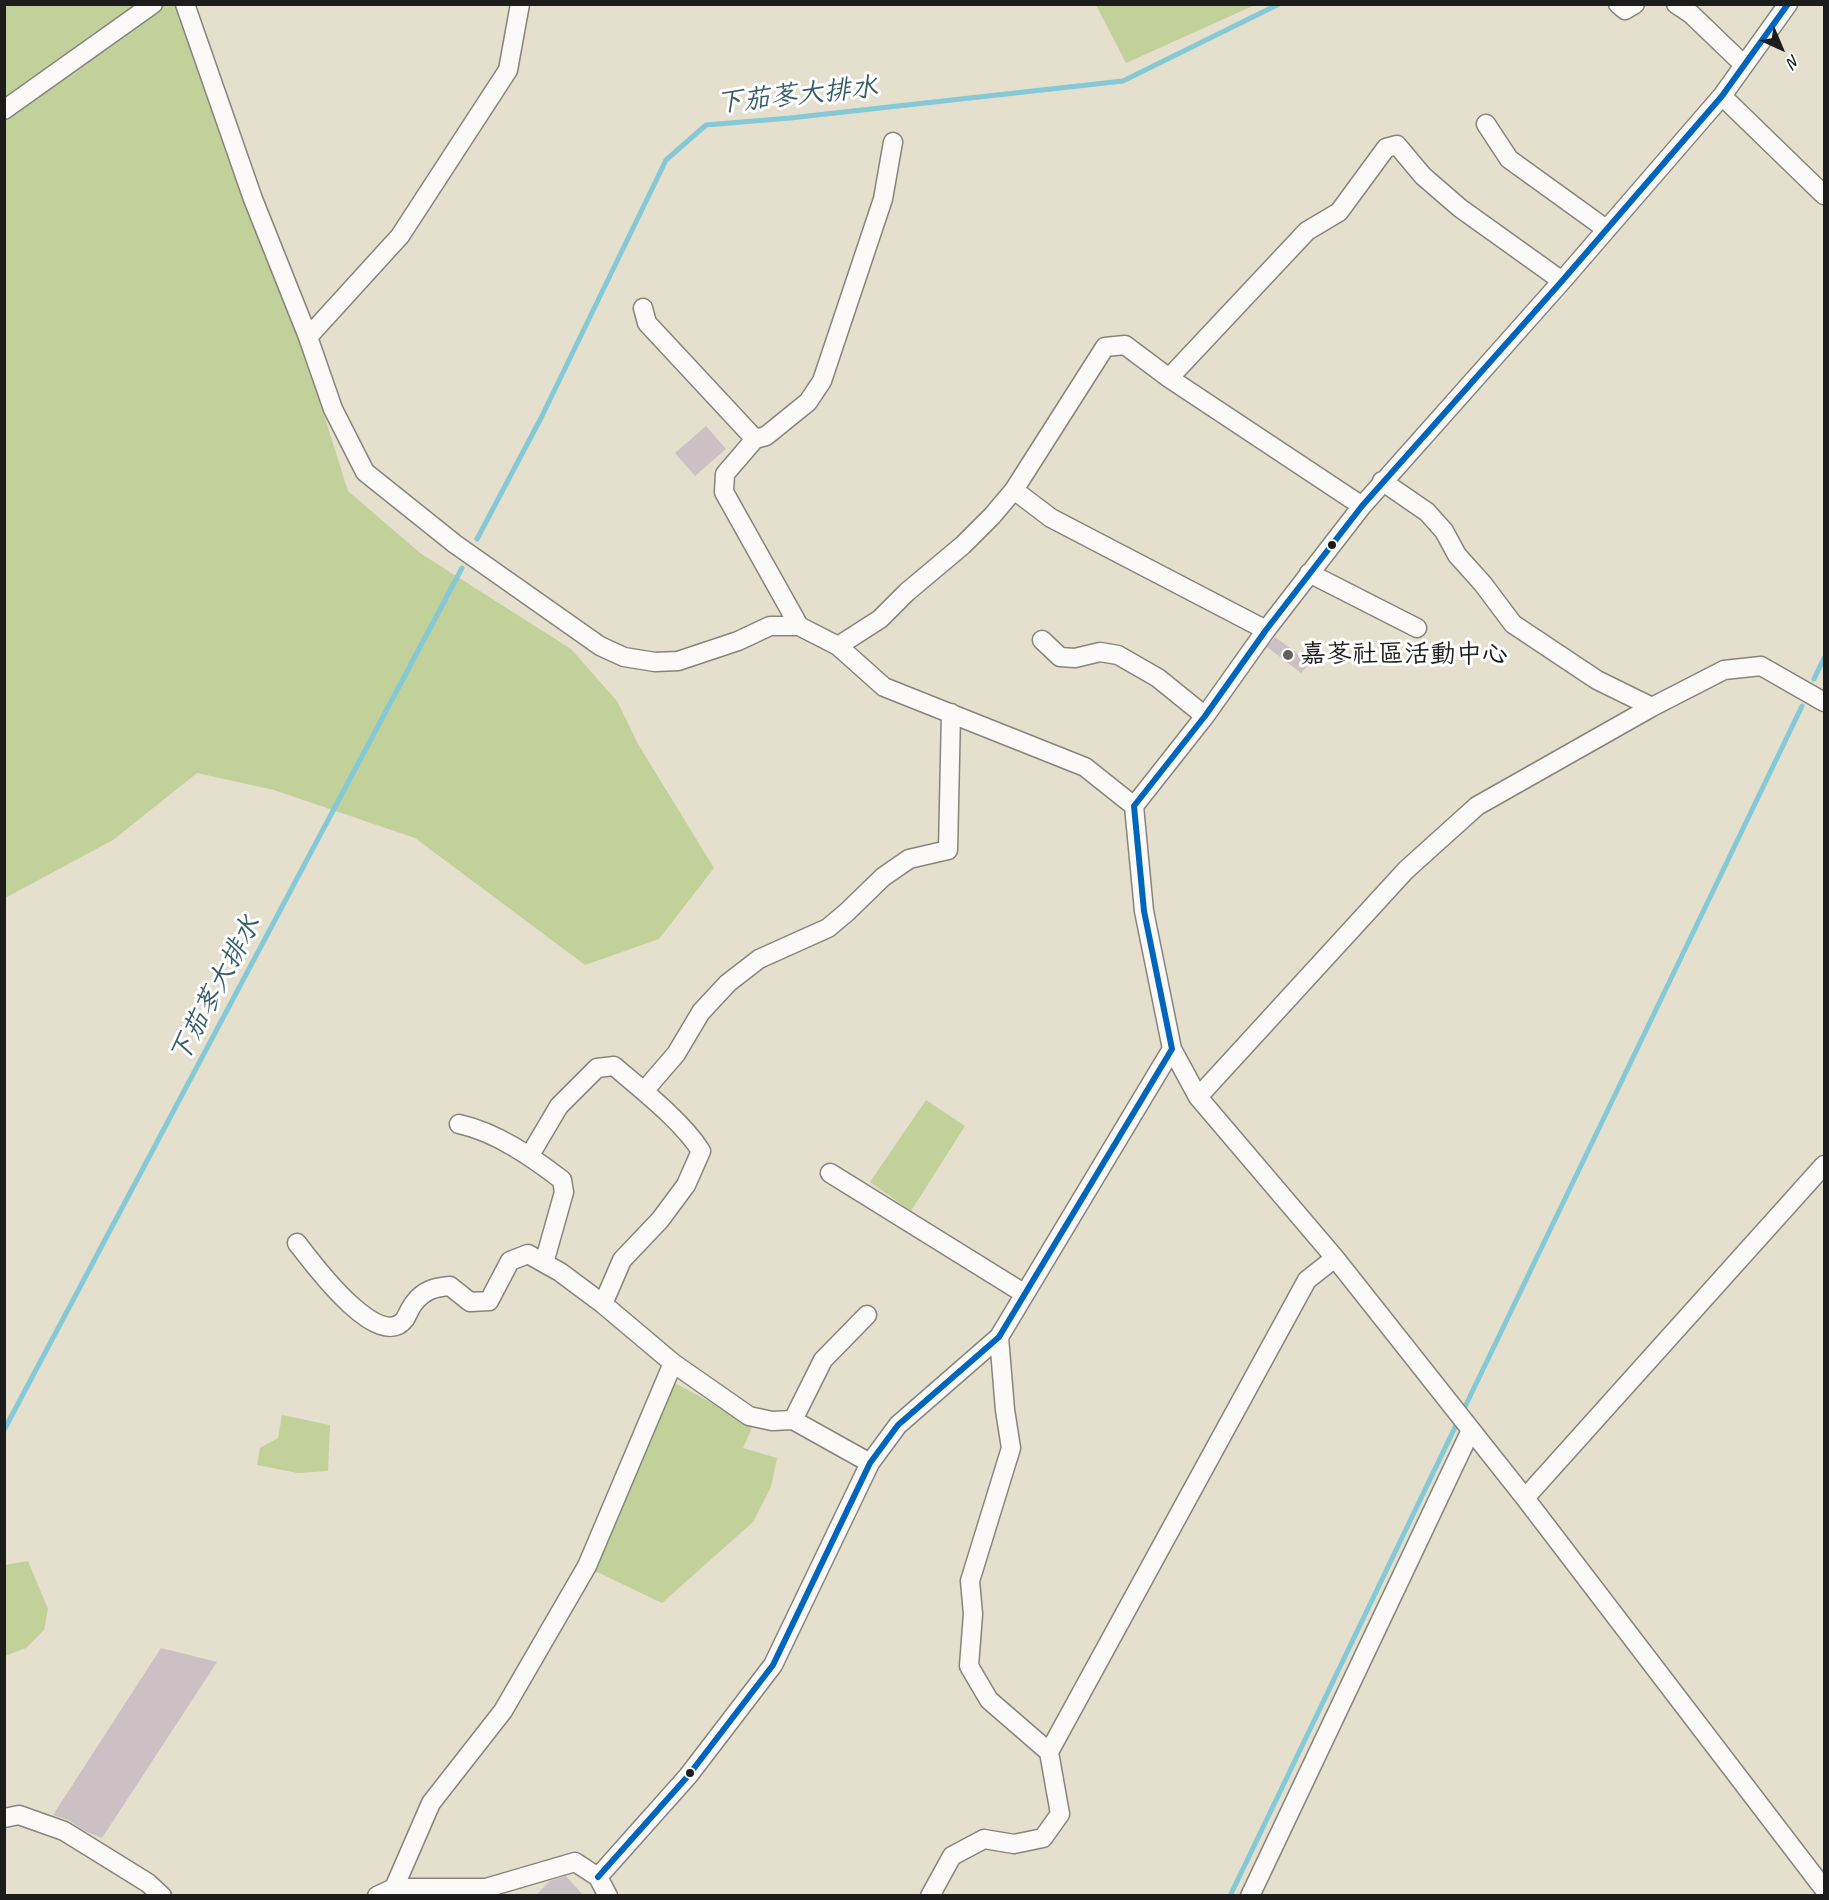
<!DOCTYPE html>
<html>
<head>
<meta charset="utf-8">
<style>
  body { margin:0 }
  #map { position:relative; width:1829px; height:1900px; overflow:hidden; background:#e5dfce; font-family:Caveat,sans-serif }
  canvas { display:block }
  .frame { position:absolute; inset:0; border:6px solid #1c1c1c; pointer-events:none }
  .north { position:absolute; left:1751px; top:18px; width:60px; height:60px; -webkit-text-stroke:4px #fff; paint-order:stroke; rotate:136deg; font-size:16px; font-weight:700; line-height:24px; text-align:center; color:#1c1c1c }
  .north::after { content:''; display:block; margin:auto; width:21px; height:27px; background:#1c1c1c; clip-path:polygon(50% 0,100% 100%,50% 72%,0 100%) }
</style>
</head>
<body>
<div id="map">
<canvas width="1829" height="1900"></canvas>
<div class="frame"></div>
<div class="north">N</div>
</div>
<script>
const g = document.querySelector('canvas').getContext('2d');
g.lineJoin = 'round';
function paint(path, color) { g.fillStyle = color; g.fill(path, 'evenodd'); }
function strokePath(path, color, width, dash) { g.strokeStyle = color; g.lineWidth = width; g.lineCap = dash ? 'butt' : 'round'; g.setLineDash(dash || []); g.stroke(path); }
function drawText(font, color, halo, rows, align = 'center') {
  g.font = font + ' Caveat,"LXGW WenKai TC",sans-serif'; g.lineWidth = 6; g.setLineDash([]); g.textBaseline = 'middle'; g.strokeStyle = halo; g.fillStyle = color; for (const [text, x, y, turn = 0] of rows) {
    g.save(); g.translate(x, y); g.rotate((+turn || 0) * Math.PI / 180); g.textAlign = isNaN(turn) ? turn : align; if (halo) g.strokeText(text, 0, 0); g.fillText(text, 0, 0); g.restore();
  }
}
paint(new Path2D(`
  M4,5H195L348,491L420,553L571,649L617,701L638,744L714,868L659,939L585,965L415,838L274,790L197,773L113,840L5,898Z
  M1096,5H1255L1126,63Z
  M926,1100L965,1126L911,1211L870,1182Z
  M673,1382L753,1425L743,1448L777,1458L771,1487L753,1522L662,1603L595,1571Z
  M282,1415L330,1425L328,1471L298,1473L257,1465L260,1448L278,1438Z
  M28,1561L48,1609L44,1630L26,1648L5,1656V1565Z`), '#c2d19a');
strokePath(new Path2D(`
  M477,539L541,418L666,160L706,125L790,118L1123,81L1279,4
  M1814,679L1824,658
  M1462,1413L1802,706
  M4,1430L462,568
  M1230,1896L1458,1421`), '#84c9d5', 5);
paint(new Path2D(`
  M706,426L726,449L695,476L675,453Z
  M1275,637L1310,663L1301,673L1267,647Z
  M161,1648L217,1662L102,1838L85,1831L68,1820L53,1815Z
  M566,1876L584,1896H535L550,1881Z`), '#cbc1c4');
const minor = new Path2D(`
  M185,4L253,199L308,337L333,409L365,472L455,544L600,646L624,657L655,662L678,661L738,641L770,626H799L838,646L884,687L1085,767L1134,806
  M1618,4L1625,10L1635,4
  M1676,4L1691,14L1744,65
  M1788,4L1722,96L1562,281L1362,506L1266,630L1205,716L1134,806L1144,911L1172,1049L1198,1097L1335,1258L1525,1498L1824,1889
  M1722,96L1824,195
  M4,110L153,4
  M1486,124L1509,159L1606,229
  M643,308L647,323L755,439
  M308,337L400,236L508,70L520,4
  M1169,378L1307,231L1339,212L1386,148L1397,145L1423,176L1460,208L1562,281
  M1382,481L1427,512L1444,531L1457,555L1483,584L1513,624L1597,680L1652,707
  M1014,490L1051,518L1266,630
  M1309,573L1417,628
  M799,626L724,492L725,474L755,439L766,436L808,402L822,381L883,199L893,142
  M1042,640L1060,657L1075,658L1100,652L1118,655L1158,678L1205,716
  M838,646L880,619L907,592L963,545L992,516L1014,490L1105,347L1125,345L1169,378L1362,506
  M644,1091L676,1054L701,1012L728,983L759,959L828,928L847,912L883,877L909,859L948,850L951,713
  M1198,1097L1406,870L1477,806L1652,707L1724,670L1761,666L1824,702
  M459,1124C496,1132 532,1157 562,1180L564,1192L544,1263
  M530,1155L559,1106L597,1068L614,1066C641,1089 682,1121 701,1151L686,1185L660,1220L622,1260L603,1304
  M830,1173L1025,1294
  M297,1243C311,1261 379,1354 405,1319C408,1314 410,1308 414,1303C424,1290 435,1287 450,1286L470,1302L489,1301L510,1261L528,1254L560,1272L603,1304L673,1363L749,1416L772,1421L793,1420L870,1463
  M999,1337L1005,1410L1011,1448L970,1581L973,1614L969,1666L989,1700L1049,1752
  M793,1420L823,1360L867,1315
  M1525,1498L1824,1165
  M4,1818L19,1815L64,1831L148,1883L162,1896
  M598,1877L688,1776L773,1665L870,1463L898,1425L999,1337L1172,1049
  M394,1888L431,1803L503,1711L587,1566L673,1363
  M377,1896L394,1888H486L575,1862L598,1877L608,1896
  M930,1896L952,1856L984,1839L1014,1844L1043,1838L1060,1814L1049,1752L1307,1280L1335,1258
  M1250,1896L1471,1430`);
strokePath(minor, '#87847b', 21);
strokePath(minor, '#fbfaf8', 18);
strokePath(new Path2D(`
  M598,1877L688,1776L773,1665L870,1463L898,1425L999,1337L1172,1049L1144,911L1134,806L1205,716L1266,630L1362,506L1562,281L1722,96L1788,4`), '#0065bd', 6);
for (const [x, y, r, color] of [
  [1332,545,5,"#1c1c1c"],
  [1288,655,6,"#62605a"],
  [690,1773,5,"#1c1c1c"]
]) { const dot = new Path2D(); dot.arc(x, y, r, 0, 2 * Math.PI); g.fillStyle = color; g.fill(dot); strokePath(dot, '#fff', 2); }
drawText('26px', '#1c1c1c', '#fff', [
  ["嘉苳社區活動中心",1300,655]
], 'left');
drawText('italic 27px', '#355d67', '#fff', [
  ["下茄苳大排水",797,96,-6],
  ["下茄苳大排水",216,990,-62]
]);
</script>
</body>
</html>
